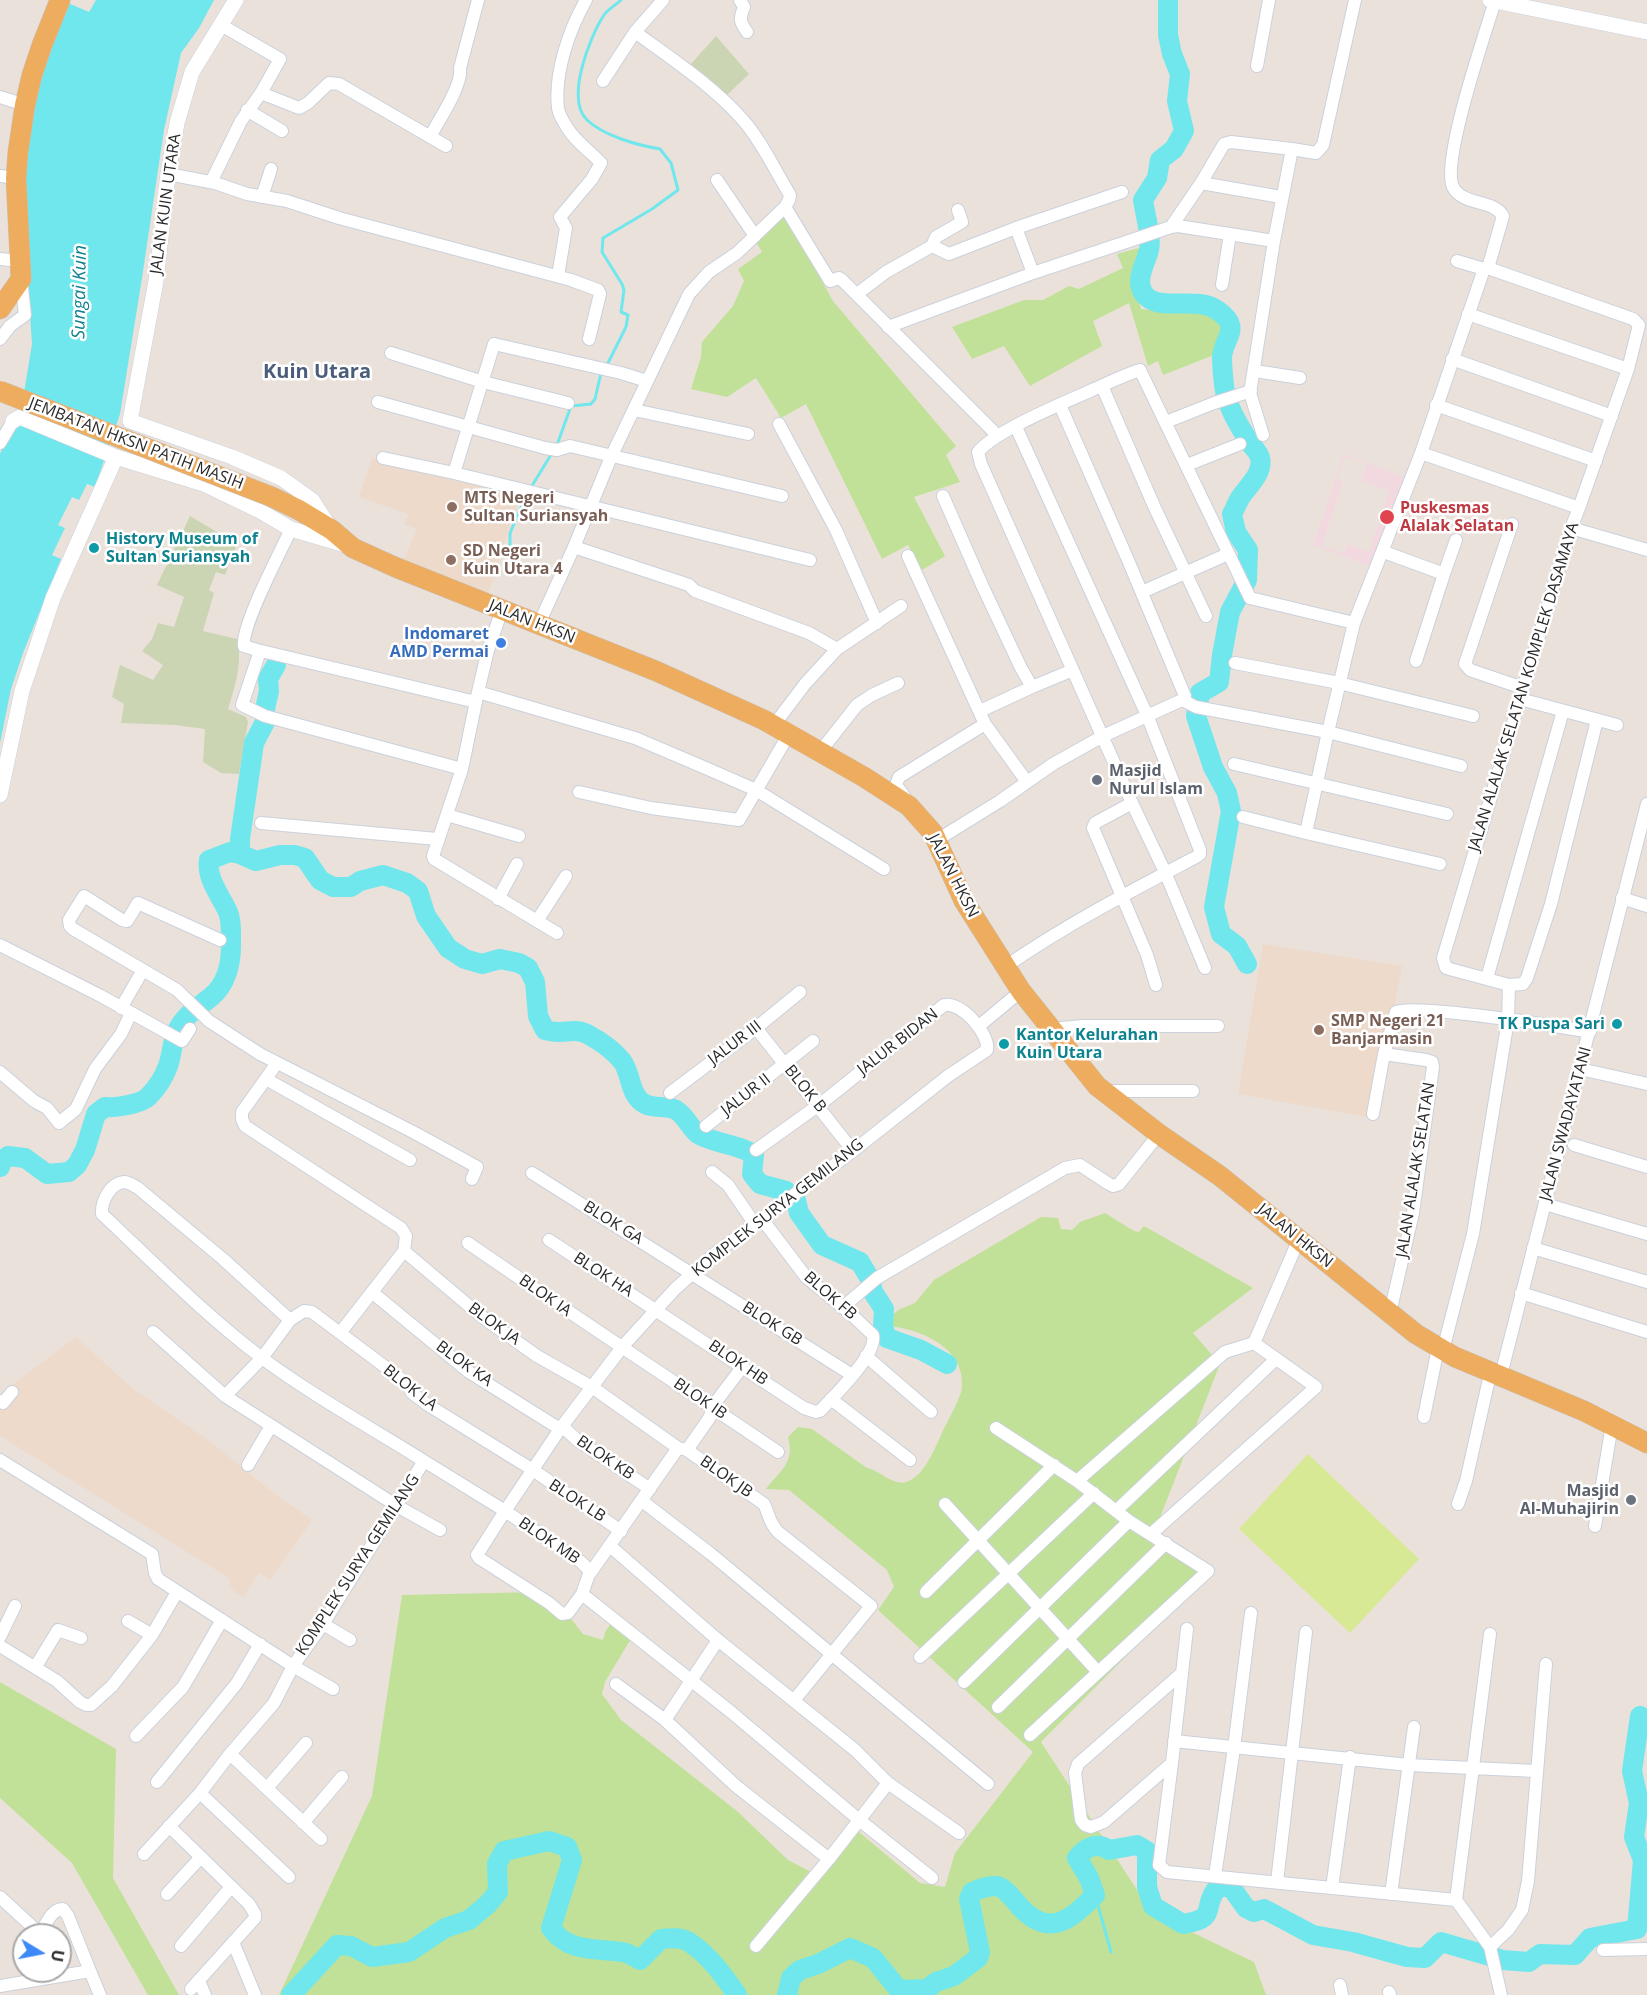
<!DOCTYPE html>
<html>
<head>
<meta charset="utf-8">
<style>
  body { margin:0 }
  #map { position:relative; width:1647px; height:1995px; overflow:hidden; background:#ebe1db; font-family:"Open Sans",sans-serif }
  canvas { display:block }
  .north { position:absolute; left:12px; top:1923px; width:60px; height:60px; box-sizing:border-box; background:#fff; border:2px solid #a9a9a9; border-radius:50%; rotate:100deg; font-size:16px; font-weight:700; line-height:24px; text-align:center; color:#292929 }
  .north::after { content:''; display:block; margin:auto; width:21px; height:27px; background:#3d89f7; clip-path:polygon(50% 0,100% 100%,50% 72%,0 100%) }
</style>
</head>
<body>
<div id="map">
<canvas width="1647" height="1995"></canvas>
<div class="north">U</div>
</div>
<script>
const g = document.querySelector('canvas').getContext('2d');
g.lineJoin = 'round';
function paint(path, color) { g.fillStyle = color; g.fill(path, 'evenodd'); }
function strokePath(path, color, width, dash) { g.strokeStyle = color; g.lineWidth = width; g.lineCap = dash ? 'butt' : 'round'; g.setLineDash(dash || []); g.stroke(path); }
function drawText(font, color, halo, rows, align = 'center') {
  g.font = font + ' "Open Sans",sans-serif'; g.lineWidth = 5; g.setLineDash([]); g.textBaseline = 'middle'; g.strokeStyle = halo; g.fillStyle = color; for (const [text, x, y, turn = 0] of rows) {
    g.save(); g.translate(x, y); g.rotate((+turn || 0) * Math.PI / 180); g.textAlign = isNaN(turn) ? turn : align; if (halo) g.strokeText(text, 0, 0); g.fillText(text, 0, 0); g.restore();
  }
}
paint(new Path2D(`
  M372,458L459,479L518,499L488,595L402,563L417,529L405,525L408,514L359,497Z
  M1263,944L1402,966L1373,1118L1238,1094Z
  M76,1337L132,1388L211,1442L276,1495L312,1520L270,1580L259,1573L243,1597L231,1589L229,1578L0,1436V1394Z`), '#eddacb');
paint(new Path2D(`
  M1344,454L1407,478L1375,568L1313,545ZM1345,457L1367,464L1361,481L1389,491L1369,552L1347,544L1344,553L1322,546L1343,481L1337,479Z`), '#f2d9e0');
paint(new Path2D(`
  M785,216L833,301L956,446L946,455L960,482L914,497L945,556L922,570L908,545L882,559L806,404L781,418L756,378L727,397L691,389L701,357L702,342L733,306L744,281L738,269L762,252L756,242Z
  M1139,248L1134,284L1141,309C1163,312 1203,307 1220,320C1223,323 1225,328 1227,332L1219,353L1163,375L1158,361L1148,366L1129,303L1093,321L1102,346L1030,386L1004,346L972,359L952,327L1024,300H1043L1069,286L1079,289L1123,268L1117,254Z
  M1105,1213L1134,1231L1139,1232L1144,1226L1253,1288L1193,1333L1220,1364L1152,1538L1205,1577L1041,1742L1152,1913L1254,1962L1266,1995H279L372,1796L402,1595L538,1592L568,1615L583,1634L603,1640L605,1632L614,1619L632,1637L605,1682L602,1694L621,1720L737,1811L788,1860L815,1874L833,1859L859,1832L920,1883L945,1887L955,1853L1033,1752L878,1610L894,1587L887,1570L789,1490L766,1489C780,1470 795,1464 788,1437L798,1427L812,1429L867,1468C880,1470 894,1488 909,1481C925,1474 935,1448 942,1433C947,1421 961,1399 962,1387C965,1348 922,1330 890,1326L887,1319L900,1309L915,1303L934,1280L1041,1217L1058,1218L1061,1229L1072,1230L1080,1222Z
  M0,1682L116,1749L113,1878L179,1995H148L72,1863L0,1798Z`), '#c1e198');
paint(new Path2D(`
  M716,36L749,74L727,95L690,65Z
  M190,516L237,544L225,575L216,572L209,590L214,593L203,631L237,639C243,661 235,687 228,709L246,717L248,722L239,774L221,773L203,762L205,729L175,725L121,723L124,704L112,697L120,665L153,680L163,665L142,651L152,639L158,623L174,627L184,597L157,585Z`), '#cbd5b3');
paint(new Path2D(`
  M1308,1454L1419,1559L1350,1633L1239,1529Z`), '#d7e994');
paint(new Path2D(`
  M96,0H214L199,28L181,53L164,130L142,278L120,414L95,487L87,484L79,500L72,497L58,525L65,528L52,555L61,559L23,653L11,689L0,743V454C3,448 5,441 9,436C15,425 25,419 22,405L32,344L20,168L38,76L68,3L89,12Z`), '#70e7ec');
strokePath(new Path2D(`
  M607,365L626,327L628,315L621,312L624,290L622,284L602,252L603,238L652,209L678,190L671,163L660,149C637,145 604,136 587,120C565,99 590,36 604,15C608,9 616,5 621,0
  M557,445L571,406L591,404L595,399L601,373
  M530,489L552,453
  M510,555V533L527,494
  M1095,1895L1111,1952`), '#70e7ec', 3);
strokePath(new Path2D(`
  M1168,0V35L1172,54L1180,74L1177,101L1184,131L1174,149L1160,160L1157,178L1143,200C1145,214 1152,237 1149,250C1146,263 1134,280 1144,294C1158,313 1196,295 1217,310C1243,328 1224,336 1222,357C1222,366 1223,376 1224,385C1226,405 1239,426 1250,443C1253,447 1259,453 1260,458C1264,473 1247,487 1240,498C1237,503 1235,509 1232,514L1236,532L1248,550L1247,580L1230,612L1222,655L1219,682L1200,693L1196,716L1213,767L1227,793L1231,811L1214,907L1221,934L1237,946L1247,964
  M240,854V839L252,757L254,743L265,722V709L269,691L268,679L276,665
  M0,1167L2,1161L8,1156L25,1158L47,1174L69,1172L77,1165L85,1150L96,1114L105,1107C115,1108 141,1104 148,1097C156,1089 164,1077 168,1066C172,1055 172,1042 177,1031C185,1014 199,1007 212,996C226,984 231,964 231,946C231,936 232,919 227,910C220,895 206,878 209,860L230,852L240,854L256,861L280,855H295L305,858L320,880L333,887H351L360,881L383,875L407,883L418,891L426,916L448,948L465,959L482,964L500,959L519,963L528,968L535,982L538,1016L545,1030C563,1036 574,1026 589,1035C600,1041 614,1051 622,1061C632,1074 629,1096 645,1104C654,1109 667,1105 676,1110C686,1116 690,1128 698,1134C712,1143 745,1146 754,1155L752,1174L760,1184L786,1191L796,1200L799,1213L822,1245L860,1262L870,1279L873,1292L884,1309L883,1327L887,1338L921,1350L947,1364
  M291,1995L337,1945L351,1946L372,1957L409,1952L445,1928L469,1920L488,1904L498,1892L497,1864L504,1851L549,1841L567,1847L572,1860L551,1928C568,1953 597,1948 622,1952C628,1953 635,1957 640,1960L661,1939C670,1938 681,1937 689,1942C709,1955 724,1976 737,1995
  M787,1995L791,1978L800,1970L818,1964L850,1948L873,1958L899,1990L927,1989L936,1982L954,1976L978,1958L980,1952L969,1899L972,1892C980,1889 991,1884 1000,1887C1007,1890 1015,1901 1020,1907C1050,1939 1071,1919 1095,1895L1089,1878L1077,1858C1085,1848 1096,1841 1109,1850L1137,1845L1147,1851V1887L1153,1906L1183,1924C1221,1918 1200,1907 1218,1887H1231L1246,1908L1254,1912L1264,1909L1313,1935L1353,1942L1407,1957L1425,1958L1441,1942L1503,1960L1529,1962L1540,1954L1575,1955L1590,1938L1637,1929L1643,1860L1634,1837L1639,1803L1632,1771L1640,1716`), '#70e7ec', 20);
const minor = new Path2D(`
  M740,0L744,7C739,19 740,22 747,32
  M635,32C672,59 713,86 743,120C762,142 775,170 790,195L789,200L785,207
  M1257,66L1269,0
  M603,81L635,32L663,0
  M261,93L299,108L308,103L329,83L339,84L446,146
  M0,97L25,105
  M247,110L282,131
  M430,137C438,121 463,85 460,68L478,0
  M1292,149L1316,153L1323,145L1355,0
  M168,174L215,183L247,194L287,201L339,218L571,280L598,290L600,294L589,339
  M0,176L16,178
  M717,180L755,236
  M211,182L241,121L261,93L280,59L221,25
  M1201,183L1281,197
  M262,197L271,169
  M1171,227L1201,183L1224,144L1231,142L1292,149L1274,241
  M1016,228L1122,192
  M932,246L936,237L962,222L958,210
  M0,259L20,261
  M1457,261L1484,269
  M1488,268L1633,319L1639,325L1628,369L1579,508
  M558,276L566,228L560,217L592,179L601,163C590,151 577,143 568,129C564,123 559,115 558,108C554,73 569,30 586,0
  M1222,285L1230,234
  M857,294L886,272L932,246L949,254L1016,228L1033,273
  M1468,314L1628,369
  M888,327L1033,273L1171,227L1178,226L1274,241L1250,393L1263,435
  M0,339L10,326L25,315L21,279
  M391,353L483,382L568,403
  M1452,359L1612,416
  M1255,371L1300,378
  M1102,386L1154,506L1206,616
  M378,402L545,448L557,450L570,446L782,496
  M1436,405L1596,461
  M634,410L748,434
  M1166,422L1214,403L1251,391
  M779,424L836,530L877,623
  M0,443L13,421
  M1421,453L1579,508L1571,528L1443,958L1446,968L1509,985L1523,984L1527,978L1551,904L1597,720
  M383,458L454,473L810,560
  M1187,465L1240,444
  M454,473L494,344L621,373L647,381
  M943,496L982,585L1021,668L1032,687L980,711
  M1512,524L1465,664L1470,670L1523,688
  M1571,528L1647,550
  M291,529C281,551 241,626 244,646L257,650L259,654L242,705L265,716L462,769
  M574,547L689,585L695,591L809,633L837,649
  M1384,552L1444,574L1456,540
  M908,556L985,724L1027,782
  M1142,592L1228,554
  M502,610L488,650L478,692L462,769L433,856L434,859L557,933
  M538,626L574,547L611,457L689,294L709,272L737,253L785,207L830,281L839,278L842,280L998,436
  M257,650L476,702
  M1416,661L1444,574
  M1235,663L1339,683L1473,716
  M1032,687L1073,670
  M478,692L635,738L701,766L756,790L884,869
  M1520,699L1617,725
  M1182,700L1196,707L1328,732L1354,623L1421,453L1484,269L1488,268L1503,216C1493,199 1463,206 1453,187C1441,161 1485,34 1495,1
  M774,725L805,684L837,649L901,606
  M820,752L857,705L872,695L898,683
  M1234,764L1447,814
  M579,792L651,808L739,820L789,734
  M906,799L896,785L899,777L985,724
  M1132,803L1165,872L1205,968
  M447,815L519,836
  M1243,817L1306,833
  M261,823L437,839
  M937,840L1000,801L1053,764L1103,736L1182,700L1185,696L1128,560L1060,405
  M1440,864L1306,833L1328,732L1461,766
  M1622,898L1647,906
  M498,899L517,864
  M537,921L566,876
  M220,940L138,903L127,921L122,920L84,896L69,920L70,926L73,929L177,990L209,1021L260,1054L415,1133L477,1167L472,1179
  M0,945L101,996L182,1041L190,1029
  M1005,967C1065,925 1131,891 1196,857L1200,854V850L1147,715L1016,427
  M1487,978L1563,711
  M1156,985L1147,955L1093,828L1095,823L1132,803L981,464L978,452C996,430 1064,403 1092,390C1108,383 1124,375 1140,370L1250,598L1354,623
  M121,1008L143,970
  M979,1026L1021,991
  M756,1028L853,1151
  M1051,1029L1083,1026H1218
  M277,1063L242,1112V1119L245,1126L401,1228L406,1236L404,1251L340,1333
  M1580,1069L1647,1084
  M0,1072L34,1101L47,1108L59,1123L76,1109L95,1069L121,1034L131,1013
  M266,1079L410,1160
  M1104,1091H1193
  M670,1093L756,1028L800,992
  M1373,1114L1384,1054
  M706,1126L813,1041
  M1574,1145L1647,1167
  M712,1172L728,1185L754,1223
  M532,1173L852,1375
  M1545,1204L1647,1234
  M549,1240L804,1408L816,1412L820,1411C833,1397 878,1354 873,1335L853,1316L806,1277L762,1219
  M468,1243C571,1314 675,1382 778,1452
  M1533,1248L1647,1282
  M404,1251L481,1316L537,1356L592,1387L678,1448L687,1450L764,1504C770,1516 768,1521 778,1532L871,1606L795,1699
  M373,1293L469,1372L560,1429
  M1521,1293L1647,1332
  M843,1307L877,1278L1065,1168L1080,1165L1109,1184L1113,1186L1119,1184L1159,1134
  M1390,1313L1413,1213L1433,1067L1432,1062L1426,1060L1384,1054L1396,1012C1412,1003 1563,1027 1590,1032
  M290,1320L223,1259L138,1188C134,1186 129,1182 124,1182C110,1183 101,1202 102,1214C154,1263 205,1315 262,1358C313,1396 370,1427 424,1461
  M153,1332L225,1396L262,1358L290,1320L304,1311L312,1312L408,1384L412,1393L428,1405L533,1470L621,1531
  M1443,1350L1473,1234L1508,1020L1509,985
  M866,1356L931,1412
  M1501,1375L1647,804
  M225,1396L397,1506L440,1530
  M831,1399L910,1460
  M0,1401L3,1403L12,1392
  M1424,1417L1438,1348
  M562,1426L577,1440L650,1489
  M996,1428L1077,1481L1129,1521L1208,1571L1030,1735
  M687,1450L710,1417L712,1407L743,1366
  M0,1460L152,1554L155,1573L158,1579L293,1666L333,1689
  M248,1465L271,1426
  M1077,1481L1225,1352L1254,1343
  M642,1501L711,1554L988,1784
  M945,1504L1098,1672
  M1458,1504L1466,1481L1491,1370
  M1117,1510L1276,1359
  M1595,1526L1612,1425
  M1151,1534L1316,1387L1254,1343L1299,1239
  M610,1546L718,1640L855,1750L888,1783L959,1833
  M591,1572L581,1562L505,1511L477,1555L479,1558L549,1603L562,1614L568,1613L582,1594L589,1574L591,1572L678,1448
  M926,1592L1054,1465
  M582,1594L731,1712L858,1819L932,1878
  M128,1621L152,1635
  M323,1624L350,1640
  M1187,1629L1172,1763L1159,1865L1167,1872L1456,1900L1490,1947L1501,1995
  M0,1637L15,1606
  M0,1646L57,1681L80,1702L86,1705H91L112,1686L152,1635L177,1592
  M920,1657L1094,1493
  M36,1666L58,1630L81,1638
  M964,1682L1129,1521
  M616,1684L665,1720L736,1786L829,1859
  M998,1707L1166,1543
  M665,1720L718,1640
  M136,1736L183,1687L222,1620
  M1174,1741L1409,1765L1536,1771
  M230,1754L321,1839
  M1172,1763L1104,1822L1091,1827L1085,1825L1081,1820L1075,1773L1078,1764L1182,1673
  M157,1782L237,1683L260,1644
  M267,1788L306,1743
  M200,1793L289,1877
  M303,1823L342,1777
  M169,1826L249,1904L255,1914V1918L191,1989
  M144,1854L200,1793L230,1754L274,1703L293,1666L323,1624L424,1461L505,1511L560,1429L623,1346L675,1289L714,1254L853,1151L948,1076L987,1050C990,1034 961,1001 944,1005L823,1102L756,1150
  M1215,1876L1234,1748L1251,1613
  M1277,1882L1306,1632
  M1332,1888L1350,1757
  M167,1894L201,1857
  M1391,1894L1414,1727
  M0,1897L38,1932L42,1931C47,1922 52,1909 63,1909L68,1916L90,1971
  M1456,1900L1490,1634
  M233,1942L255,1995
  M181,1946L231,1887
  M756,1946L829,1859L888,1783
  M1490,1947L1508,1930L1522,1910L1528,1881L1546,1664
  M1603,1950L1647,1949
  M199,1981L205,1995
  M1340,1985L1342,1995
  M0,1986L90,1971L100,1995
  M1389,1992L1390,1995`);
const tertiary = new Path2D(`
  M236,0L192,72L177,123L168,174L156,281L130,421L232,457L281,478L312,500L330,528
  M1490,0L1647,32
  M13,421L20,417L116,457L204,484L260,511L291,529L349,546
  M0,795L22,691L53,598L116,457`);
const primary = new Path2D(`
  M0,309L21,279L16,178L18,152L25,105L32,75L42,45L60,0
  M272,497L299,510L332,530L353,548L395,567L656,671L764,720L864,777L909,806L933,833L964,901L1021,991L1097,1086L1159,1134L1220,1176L1416,1334L1455,1357L1584,1411L1647,1443`);
strokePath(minor, '#cad1db', 14);
strokePath(tertiary, '#cad1db', 16);
strokePath(primary, '#c3c3c3', 21);
strokePath(minor, '#fff', 12);
strokePath(tertiary, '#fff', 15);
strokePath(primary, '#eead5e', 20);
const primaryBridge = new Path2D(`
  M0,391L272,497`);
strokePath(primaryBridge, '#c3c3c3', 21, []);
strokePath(primaryBridge, '#eead5e', 20);
for (const [x, y, r, color] of [
  [452,507,6,"#8d6e63"],
  [1387,517,8,"#e0444e"],
  [94,548,6,"#0f9aa8"],
  [451,560,6,"#8d6e63"],
  [501,643,6,"#3f7fe0"],
  [1097,780,6,"#6b7280"],
  [1617,1024,6,"#0f9aa8"],
  [1319,1030,6,"#8d6e63"],
  [1004,1044,6,"#0f9aa8"],
  [1631,1500,6,"#6b7280"]
]) { const dot = new Path2D(); dot.arc(x, y, r, 0, 2 * Math.PI); g.fillStyle = color; g.fill(dot); strokePath(dot, '#fff', 2); }
drawText('16px', '#292929', '#fff', [
  ["JALAN KUIN UTARA",166,204,-82],
  ["JEMBATAN HKSN PATIH MASIH",136,444,21],
  ["JALAN HKSN",532,622,22],
  ["JALAN ALALAK SELATAN KOMPLEK DASAMAYA",1524,687,-73],
  ["JALAN HKSN",953,876,63],
  ["JALUR BIDAN",898,1042,-38],
  ["JALUR III",735,1043,-37],
  ["BLOK B",805,1089,51],
  ["JALUR II",746,1095,-38],
  ["JALAN SWADAYATANI",1566,1124,-75],
  ["JALAN ALALAK SELATAN",1416,1170,-81],
  ["KOMPLEK SURYA GEMILANG",778,1208,-38],
  ["BLOK GA",613,1223,32],
  ["JALAN HKSN",1295,1236,39],
  ["BLOK HA",603,1275,33],
  ["BLOK IA",545,1296,35],
  ["BLOK FB",830,1296,41],
  ["BLOK JA",494,1324,36],
  ["BLOK GB",772,1324,32],
  ["BLOK HB",738,1363,34],
  ["BLOK KA",464,1364,36],
  ["BLOK LA",410,1388,38],
  ["BLOK IB",700,1399,34],
  ["BLOK KB",605,1458,34],
  ["BLOK JB",726,1477,35],
  ["BLOK LB",577,1501,33],
  ["BLOK MB",549,1541,34],
  ["KOMPLEK SURYA GEMILANG",358,1565,-57]
]);
drawText('bold 16px', '#785e54', '#fff', [
  ["MTS Negeri",464,498],
  ["Sultan Suriansyah",464,516],
  ["SD Negeri",463,551],
  ["Kuin Utara 4",463,569],
  ["SMP Negeri 21",1331,1021],
  ["Banjarmasin",1331,1039]
], 'left');
drawText('bold 16px', '#be3a42', '#fff', [
  ["Puskesmas",1400,508],
  ["Alalak Selatan",1400,526]
], 'left');
drawText('bold 16px', '#0d838f', '#fff', [
  ["History Museum of",106,539],
  ["Sultan Suriansyah",106,557],
  ["TK Puspa Sari",1605,1024,"right"],
  ["Kantor Kelurahan",1016,1035],
  ["Kuin Utara",1016,1053]
], 'left');
drawText('bold 16px', '#366cbe', '#fff', [
  ["Indomaret",489,634],
  ["AMD Permai",489,652]
], 'right');
drawText('bold 16px', '#5b616d', '#fff', [
  ["Masjid",1109,771],
  ["Nurul Islam",1109,789],
  ["Masjid",1619,1491,"right"],
  ["Al-Muhajirin",1619,1509,"right"]
], 'left');
drawText('italic 18px', '#0f8191', '#fff', [
  ["Sungai Kuin",80,292,-89]
]);
drawText('bold 20px', '#4b5d79', '#fff', [
  ["Kuin Utara",317,372]
]);
</script>
</body>
</html>
